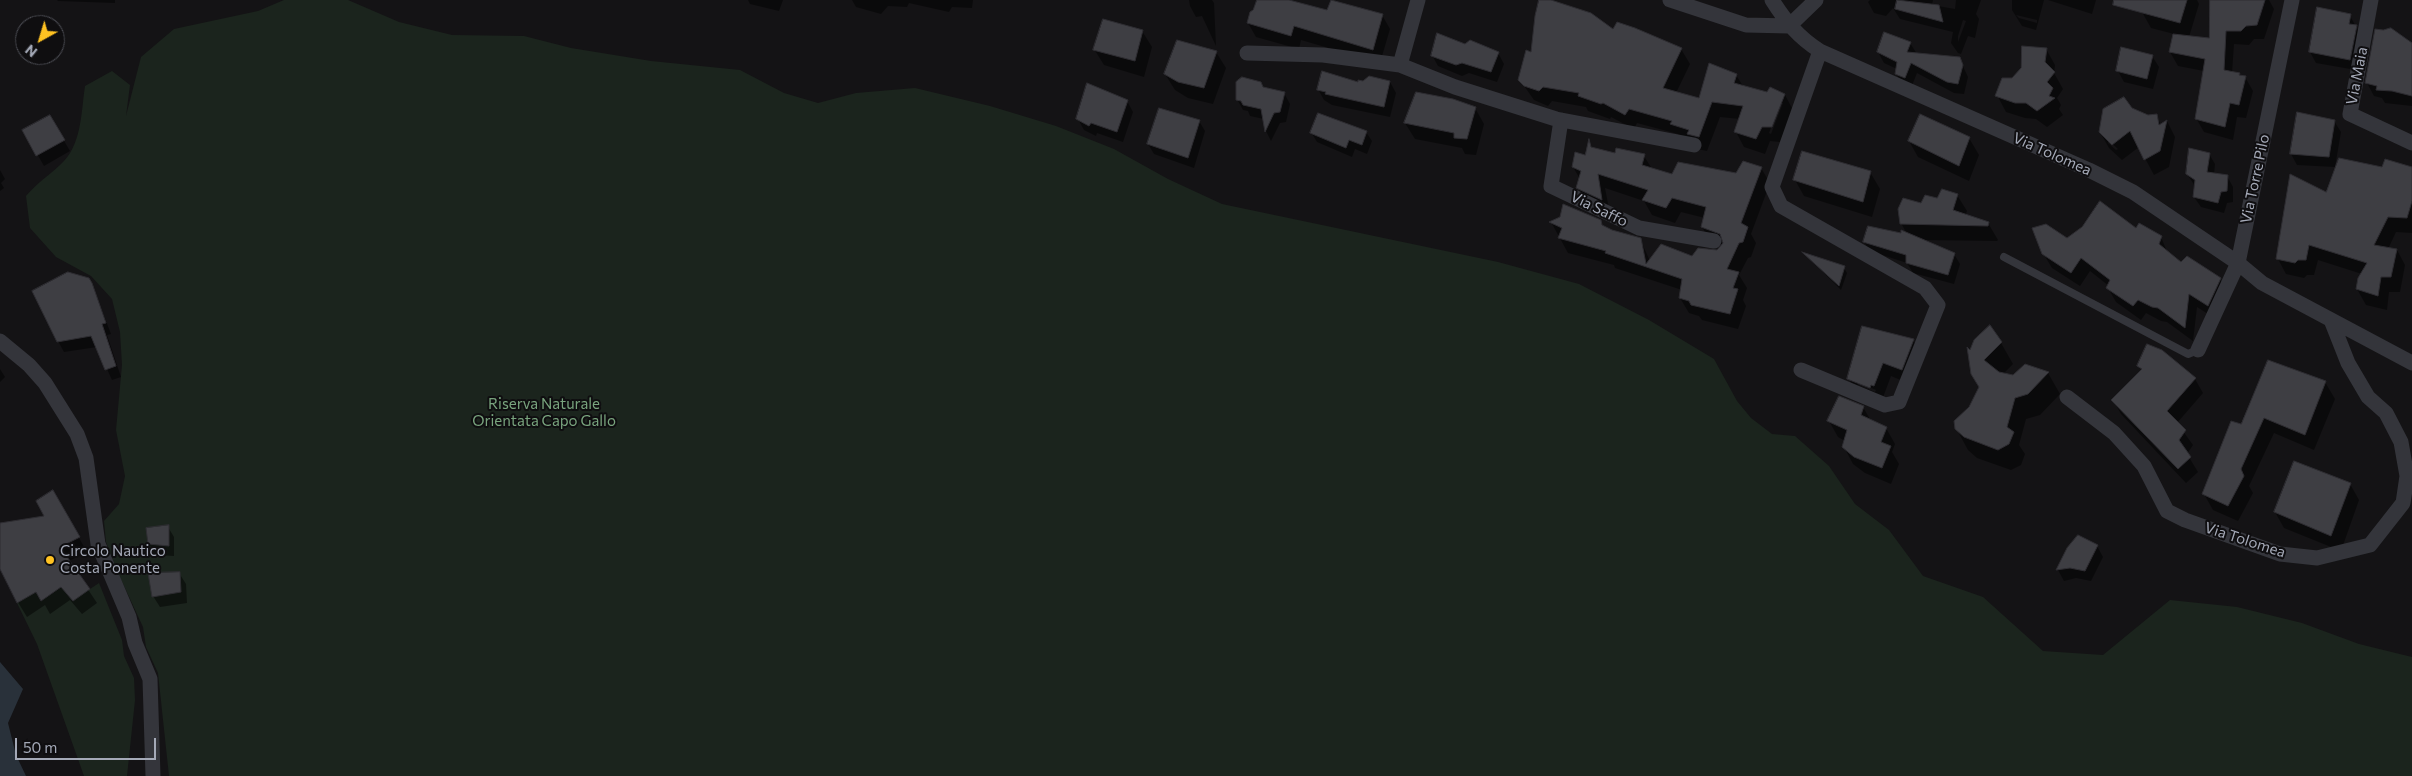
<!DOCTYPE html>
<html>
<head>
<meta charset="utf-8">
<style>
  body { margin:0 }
  #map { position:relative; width:2412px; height:776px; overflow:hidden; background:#141315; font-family:Commissioner,sans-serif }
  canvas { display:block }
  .north { position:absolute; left:15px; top:15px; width:50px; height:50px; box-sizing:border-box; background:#0f0e10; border:1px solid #4b4c53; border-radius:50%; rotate:219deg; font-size:14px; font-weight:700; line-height:20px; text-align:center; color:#a4a9b7 }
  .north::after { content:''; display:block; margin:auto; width:18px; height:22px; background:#ffc222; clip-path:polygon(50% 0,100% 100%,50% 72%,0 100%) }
  .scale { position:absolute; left:15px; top:738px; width:141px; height:22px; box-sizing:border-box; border:2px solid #a4a9b7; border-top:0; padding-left:6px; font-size:15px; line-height:18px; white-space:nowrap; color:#a4a9b7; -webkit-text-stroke:4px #0f0e10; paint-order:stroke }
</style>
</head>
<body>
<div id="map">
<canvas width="2412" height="776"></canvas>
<div class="north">N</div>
<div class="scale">50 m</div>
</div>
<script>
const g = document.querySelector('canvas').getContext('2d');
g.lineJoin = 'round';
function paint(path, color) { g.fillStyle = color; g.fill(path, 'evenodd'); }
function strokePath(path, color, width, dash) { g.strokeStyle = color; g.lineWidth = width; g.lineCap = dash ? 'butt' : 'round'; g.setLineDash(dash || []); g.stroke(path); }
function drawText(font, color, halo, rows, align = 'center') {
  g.font = font + ' Commissioner,sans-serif'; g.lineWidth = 4; g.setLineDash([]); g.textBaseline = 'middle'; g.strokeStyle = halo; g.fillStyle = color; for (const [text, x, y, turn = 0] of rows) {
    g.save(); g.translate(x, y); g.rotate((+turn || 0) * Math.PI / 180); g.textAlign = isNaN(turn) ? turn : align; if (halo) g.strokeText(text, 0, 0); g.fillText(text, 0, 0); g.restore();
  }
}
paint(new Path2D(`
  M284,0H348L399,22L452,35L524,36L571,48L651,61L740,70L784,93L818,103L856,93L915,88L990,106L1056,126L1114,149L1168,179L1222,204L1498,262L1579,284L1649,320L1714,359L1737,401L1751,418L1772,434L1795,436L1829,466L1855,504L1889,530L1923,576L1983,597L2043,651L2103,655L2170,600L2237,607L2302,623L2359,644L2412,657V776H169L158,673L146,647L143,627L119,575L106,542L104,521L119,504L125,476L116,430L122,365L120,332L112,299L91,276L56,257L30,228L26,196C38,182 47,177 60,165C82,146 81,112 85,86L112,71L130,85L126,116L141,57L174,29L258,11Z
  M99,583L122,640L124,656L134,678L135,700L127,776H84L37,644L17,603L36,592L41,601L62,587L90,589Z`), '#1b241d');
paint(new Path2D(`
  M0,662L23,689L8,723L16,755L26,776H0Z`), '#29313a');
paint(new Path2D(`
  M57,0H115V3L58,1Z
  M748,0H783L779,11L750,4Z
  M852,0H973L972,8L952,7L949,12L909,3L907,7L888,6L881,14L856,7Z
  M1189,0H1212L1214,3L1216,46L1202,16L1196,17L1190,6Z
  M1257,0H1284L1328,12L1382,15L1390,29L1380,63L1301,40L1299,49L1256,37L1248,23Z
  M1540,0H1547L1613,30L1681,49L1690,64L1676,93L1699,99L1736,75L1743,86L1768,93L1785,95L1793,110L1780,142L1770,141L1765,154L1744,147L1736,132L1740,119L1720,117L1707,151L1697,149L1680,139L1678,134L1637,123L1634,129L1611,117L1610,119L1588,111L1586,107L1552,101L1548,106L1534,100L1520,80L1532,53ZM1780,103H1783L1771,134L1769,133Z
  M1870,0H1933L1932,5L1955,9L1956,0H1981L1976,14L1979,19L1975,38L1968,36L1961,54L1958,53L1951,43L1953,32L1900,19L1893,8L1886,16L1874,13L1868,2ZM1963,20L1966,21L1958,42V36Z
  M2012,0H2044L2036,30L2022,26L2012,10ZM2016,15L2037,20V23L2019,18Z
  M2048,0H2096L2092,14Z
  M2142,0H2197L2199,4L2189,37L2210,39L2211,0H2269L2274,9L2264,39H2254L2249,45L2234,44L2232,73L2245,77L2253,91L2246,118L2237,117L2233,140L2204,132L2196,118L2204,71L2178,66L2170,52L2174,34L2151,28L2142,12Z
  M2350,16L2362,37L2356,70L2316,63L2310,52Z
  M1142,31L1152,47L1144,77L1104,65L1094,49Z
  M1910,43L1917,54L1959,58L1968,77L1964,94L1954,93L1917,73L1911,88L1903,85L1896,74L1897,69L1884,63L1878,52Z
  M1465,45L1498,53L1504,64L1497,82L1469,73L1462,76L1438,66L1432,55Z
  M2046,49L2055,65L2054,73L2063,89L2057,98L2061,105L2059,109L2063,115L2047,127L2036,119L2025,118L2006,112L1997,95Z
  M1216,52L1226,68L1213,104L1188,98L1175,90L1165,74Z
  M2152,56L2159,67L2153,89L2124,82L2118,71Z
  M2412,61V106L2385,103L2382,98L2374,96L2367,83Z
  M1390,82L1396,93L1390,117L1332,105L1324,100L1318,89Z
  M1263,88L1284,93L1290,104L1286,122L1280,123L1271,141L1266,131L1264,119L1250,116L1248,111L1243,110L1237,99Z
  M1127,101L1133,112L1123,142L1097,133L1096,136L1084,130L1078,119Z
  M1475,108L1484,124L1476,155L1465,154L1462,148L1415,139L1405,123Z
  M2156,115L2161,125L2167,121L2175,137L2169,167L2154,175L2139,147L2122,160L2109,148L2100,132L2147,116ZM2108,140L2118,149L2116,150L2108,143Z
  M50,117L70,151L44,166L24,131Z
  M1199,121L1205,131L1194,168L1154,154L1148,144Z
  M2334,121L2341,132L2335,167L2297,165L2291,154Z
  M1311,132H1366L1372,141L1367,154L1355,149L1352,157L1317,142Z
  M1969,138L1979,155L1969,181L1918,157L1909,141Z
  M1589,142L1593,149L1616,154L1644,156L1652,169L1673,175H1736L1761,168L1770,183L1751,234L1756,243L1751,257L1748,258L1739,275L1747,288L1743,300L1746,306L1738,329L1702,320L1699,316L1689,313L1680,298L1682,290L1615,268L1614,265L1568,253L1551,222L1600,221L1604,228L1640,239L1650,261L1693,258L1717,251L1722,246L1711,243L1702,227L1705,218L1681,212L1675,223L1652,215L1644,201L1605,188L1610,214L1587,203L1578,188L1580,179L1573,167L1586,156Z
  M2209,154L2215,164L2214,174L2227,176L2233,187V202L2227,203L2224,213L2201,207L2194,197L2195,186L2187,174Z
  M2412,168V233L2396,232L2388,249L2397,250L2405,265L2400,292H2389L2387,310L2366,305L2357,289L2362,274L2318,260L2314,275H2307L2304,278L2286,274L2278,259L2327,194L2383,169Z
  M0,170L5,179L1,183L4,188L0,191Z
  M1870,172L1880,189L1872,217L1804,196L1795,180Z
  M1957,195L1967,211L1965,216L1988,223L1998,240L1997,241L1921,240L1954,254L1960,264L1954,284L1913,273L1907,263L1870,251L1864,242L1907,234L1901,223L1921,205Z
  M2137,229L2161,237L2168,254L2181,264L2220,279L2228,293L2216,319L2197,307L2193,341L2167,322L2161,321L2146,313L2141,320L2116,302L2108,288L2109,286L2090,271L2080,286L2052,268L2043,253L2067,240Z
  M1805,254L1844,268L1847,273L1841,290Z
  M94,290L111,334L107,335L121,377L112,380L97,347L64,352L58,341Z
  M1913,340L1921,354L1910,384L1891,376L1882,400L1857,393L1849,379ZM1858,382L1876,390L1875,392L1858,385Z
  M2001,343L2013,364L2003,374L2013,377L2025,365L2048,373L2060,394L2040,415L2026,419L2019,445L2025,454L2021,465L2011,470L1977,458L1968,450L1956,428L1980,387L1971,352Z
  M2139,366L2195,379L2203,393L2177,423L2193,445L2187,454L2198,472L2186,483L2121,414L2113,400L2142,371Z
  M0,369L5,377L0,382Z
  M2325,382L2335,399L2314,450L2274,433L2249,486L2253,493L2238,521L2213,510L2204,494L2242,425Z
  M1863,407L1871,421L1886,428L1895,444L1892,452L1899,464L1891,484L1865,473L1853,464L1844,447L1845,441L1838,437L1829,421Z
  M2350,484L2359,500L2341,551L2284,528L2275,512Z
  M53,492L87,552L69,561L97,603L82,614L70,600L50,614L45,605L27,617L8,586L0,566V526L46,517Z
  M168,527L174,537V556L155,555L149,544L147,529Z
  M2079,537L2097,546L2103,557L2091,581L2076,578L2064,581L2058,570Z
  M179,573L186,584L187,603L160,607L153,596Z`), '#0007');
const building = new Path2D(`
  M1257,0H1289L1327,10L1331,0L1383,14L1373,50L1294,26L1291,36L1247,23L1250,12L1253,10Z
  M1539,0H1551L1591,13L1613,29L1617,22L1635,28L1682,48L1663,88L1699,98L1709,63L1737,74L1734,83L1767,92L1770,87L1785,94L1772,127H1762L1756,139L1734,132L1743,106L1712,102L1699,137L1687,134L1689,130L1670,124L1672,121L1629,109L1625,115L1603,103L1601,104L1578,96L1579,93L1543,87L1539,91L1524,86L1518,80L1526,50L1531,52L1535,16Z
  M1897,0L1939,5L1943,22L1895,9Z
  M2114,0H2187L2180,23L2113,5Z
  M2210,0H2265L2257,25L2246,26L2241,31H2226L2224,70L2240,73L2239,75L2246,76L2239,105L2230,103L2225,127L2195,119L2205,59L2169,52L2173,34L2209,38Z
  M2317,7L2351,14L2349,24L2357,25L2350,60L2309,52Z
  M1103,19L1143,30L1135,61L1093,50Z
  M2391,28L2412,43V96L2392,91L2376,90L2377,86L2365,83L2375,29L2383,30Z
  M1884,32L1911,42L1907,52L1960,57L1963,65L1958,84L1947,82L1911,63L1905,78L1895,74L1897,62L1877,52Z
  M1437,33L1465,44L1470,40L1499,52L1491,72L1462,63L1456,65L1431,56Z
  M1177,40L1217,51L1204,88L1178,82L1164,74Z
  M2022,46L2047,48L2045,62L2055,72L2047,82L2053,88L2049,96L2055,98L2037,111L2026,103H2015L1995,96L2002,78H2012L2021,68Z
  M2121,47L2153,55L2147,79L2116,71Z
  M1322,71L1358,82V80L1363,81L1369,76L1390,81L1384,107L1325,94L1326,92L1317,90Z
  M1242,77L1261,82L1263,87L1285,92L1280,112L1274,113L1265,132L1261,109L1243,105L1241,101L1236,100V82Z
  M1087,83L1128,100L1117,132L1091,123L1089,126L1076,119Z
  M1416,92L1453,99L1476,107L1467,139L1454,138V133L1404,123Z
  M2124,97L2132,108L2148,115L2157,114L2159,125L2167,120L2160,151L2144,160L2130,131L2112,145L2099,132L2103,109Z
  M1159,108L1200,120L1188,158L1147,144Z
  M2297,112L2335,120L2329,157L2290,154Z
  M1318,113L1367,131L1362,145L1349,140L1346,148L1310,133Z
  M1920,114L1970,137L1959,166L1908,141Z
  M50,115L65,140L36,156L22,130Z
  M1589,139L1591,147L1615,153L1616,148L1645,154L1642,165L1672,174L1678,162L1736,173L1743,161L1762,167L1741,223L1748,227L1743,242L1739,243L1727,269L1739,272L1733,288L1738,289L1730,314L1691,305L1689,301L1679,298L1682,279L1605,253L1606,251L1558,238L1562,228L1549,222L1560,217L1563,204L1601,220L1602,225L1612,230L1641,238L1646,264L1661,244L1692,256L1698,248L1717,250L1723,243L1720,234L1701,227L1706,207L1672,198L1666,208L1642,200L1648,190L1598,174L1602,200L1576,188L1581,171L1572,167L1575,152L1585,155Z
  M2189,148L2210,153L2207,172L2228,175L2227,191L2221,192L2218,203L2193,197L2195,180L2186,174Z
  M1802,151L1871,171L1863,202L1793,180Z
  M2339,158L2382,167L2385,159L2412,167V201L2407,218L2388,217L2374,245L2397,249L2391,277H2381L2378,296L2356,289L2358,278L2367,263L2309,245L2306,260H2298L2295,263L2276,259L2290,174L2326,192Z
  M1942,189L1958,194L1953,210L1989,222L1988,226L1900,224L1898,209L1903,198L1921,203L1925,195L1937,198Z
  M2100,201L2136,228L2139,223L2162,236L2159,244L2181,262L2187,256L2221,278L2208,306L2189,294L2185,328L2158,308L2152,307L2138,300L2133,306L2106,288L2110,280L2081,258L2071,273L2042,254L2032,228L2046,224L2067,238L2082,227Z
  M1868,226L1901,233V230L1955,253L1948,275L1906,263V255L1863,242Z
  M1802,252L1845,266L1839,286L1827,275Z
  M68,272L89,278L92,283L106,323L102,324L116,366L105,370L91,336L57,342L32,291Z
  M1990,325L2002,342L1984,360L1999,372L2013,375L2025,364L2049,372L2028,394L2015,398L2007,427L2014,432L2009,444L1998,450L1964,437L1955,429L1954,421L1969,407L1979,387L1971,374L1967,347L1970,350L1974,340Z
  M1862,326L1914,339L1902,370L1883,363L1874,386L1871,385L1870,388L1847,379Z
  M2147,344L2162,350L2196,378L2167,411L2186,430L2179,440L2191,457L2178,469L2111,400L2142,369L2137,366Z
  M2268,360L2326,381L2305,435L2264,418L2241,469L2244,476L2228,506L2202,494L2231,421L2241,424Z
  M1839,396L1864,406L1861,415L1887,427L1881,442L1891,446L1882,468L1854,457L1842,447L1847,430L1827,421Z
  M2294,461L2351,483L2331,536L2274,512Z
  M53,490L80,537L60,547L90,589L73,601L61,587L41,601L36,592L17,603L0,569V523L44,516L36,501Z
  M169,525V546L148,544L146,528Z
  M2078,535L2098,545L2085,571L2070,568L2056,570L2067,548Z
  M180,572L181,592L152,597L148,573Z`);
paint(building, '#3e3e43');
strokePath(building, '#2e2d32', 1);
strokePath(new Path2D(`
  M2004,257L2188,354L2198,350`), '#34353b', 8);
strokePath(new Path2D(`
  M1670,0L1746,25L1789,26
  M1772,0C1786,22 1798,37 1820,51L2089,170L2133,192L2238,263L2262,283L2412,363
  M2371,0L2350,114L2412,143
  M1789,26L1816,0
  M1247,53L1323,55L1400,65L1455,87L1556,119L1694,145
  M1400,65L1418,0
  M1561,120L1551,186L1639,228L1714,241
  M0,341L29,365L45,383L77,434L86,458L98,544L129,617L135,643L150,679L153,776
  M2198,350L2238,263L2292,0
  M1801,370L1885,405L1899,402L1938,305L1925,288L1781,206L1772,187L1820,51
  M2067,397L2114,433L2144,466L2167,511L2185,520L2280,554L2317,558L2370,545L2403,503L2407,476L2401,442L2386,413L2368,397L2348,363L2331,320`), '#34353b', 15);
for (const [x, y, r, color] of [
  [50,560,5,"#ffc222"]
]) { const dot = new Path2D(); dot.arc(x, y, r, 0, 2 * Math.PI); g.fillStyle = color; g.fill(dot); strokePath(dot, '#0f0e10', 2); }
drawText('15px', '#a4a9b7', '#0f0e10', [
  ["Via Maia",2357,76,-79],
  ["Via Tolomea",2052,154,24],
  ["Via Torre Pilo",2255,179,-78],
  ["Via Saffo",1599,209,26],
  ["Via Tolomea",2245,540,18]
]);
drawText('15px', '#79a47e', '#0f0e10', [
  ["Riserva Naturale",544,404],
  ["Orientata Capo Gallo",544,421]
]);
drawText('15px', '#a4a9b7', '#0f0e10', [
  ["Circolo Nautico",60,551],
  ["Costa Ponente",60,568]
], 'left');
</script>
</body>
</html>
